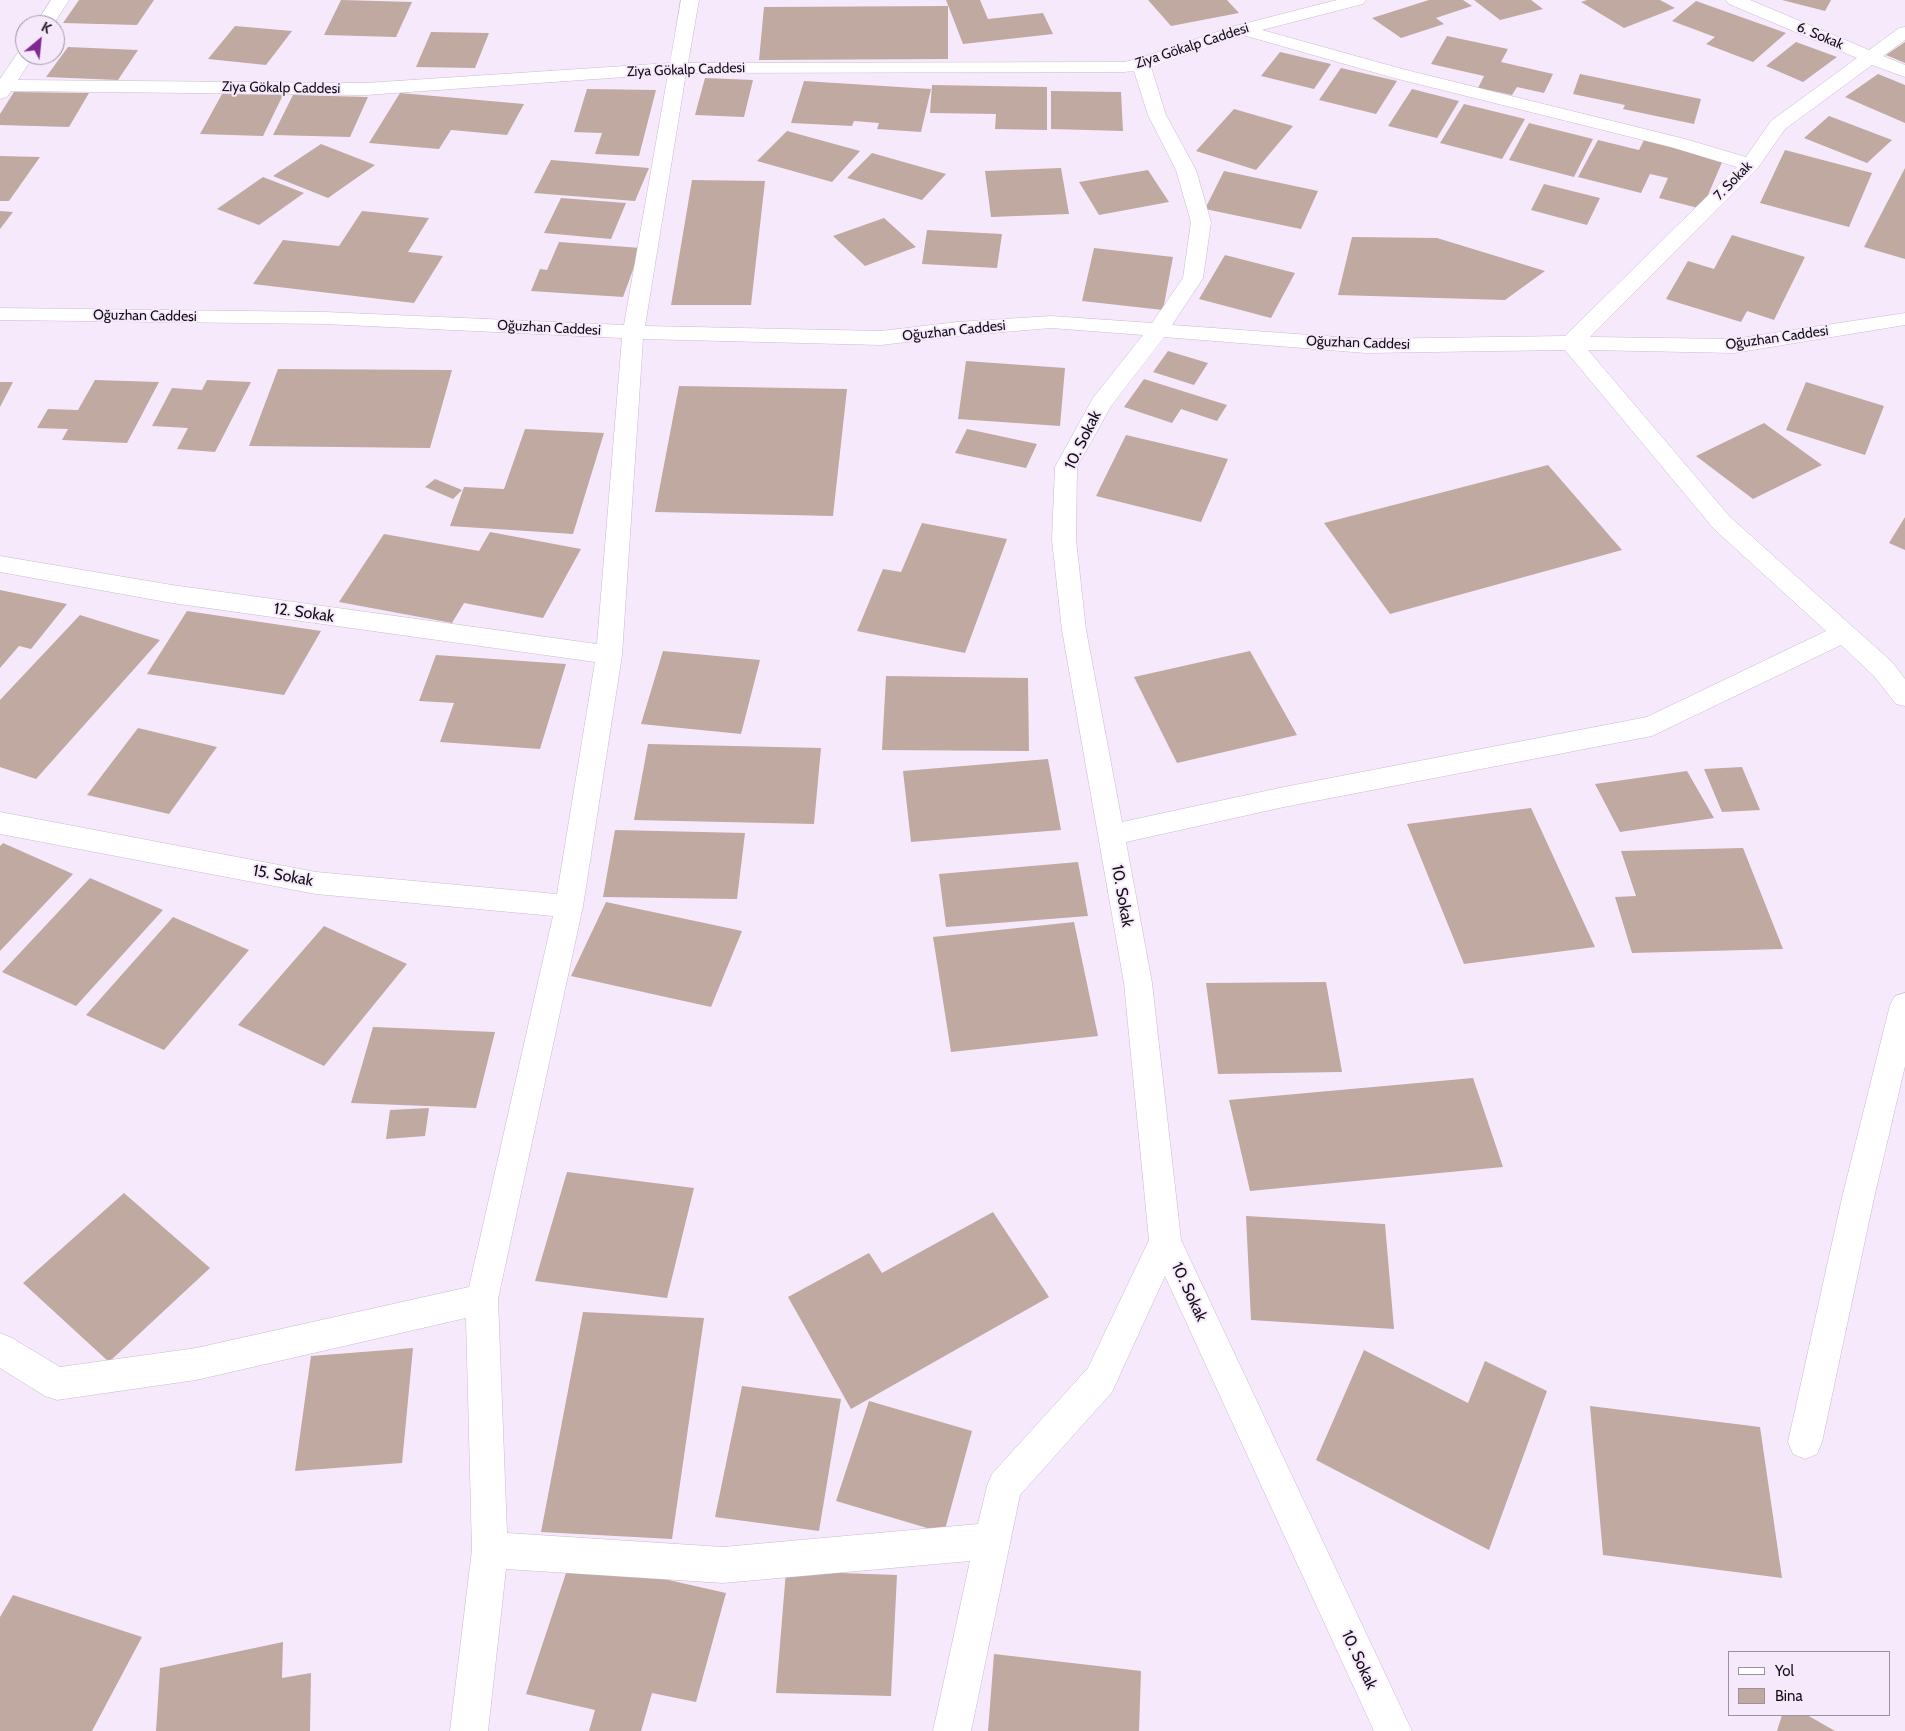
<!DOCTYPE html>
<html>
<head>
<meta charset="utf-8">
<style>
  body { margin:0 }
  #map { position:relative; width:1905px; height:1731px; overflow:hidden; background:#f6e9fc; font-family:Cabin,sans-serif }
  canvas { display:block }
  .legend { position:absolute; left:1728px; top:1651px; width:162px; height:65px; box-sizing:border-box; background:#f6e9fc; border:1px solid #9b92a0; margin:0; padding:6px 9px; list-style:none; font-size:15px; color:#130f15 }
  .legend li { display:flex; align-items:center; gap:10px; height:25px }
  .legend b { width:25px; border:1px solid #9b92a0 }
  .north { position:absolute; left:15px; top:15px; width:50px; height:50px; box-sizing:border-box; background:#f6e9fc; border:1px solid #9b92a0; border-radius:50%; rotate:28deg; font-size:14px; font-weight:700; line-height:20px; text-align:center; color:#130f15 }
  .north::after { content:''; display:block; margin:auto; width:18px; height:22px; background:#822895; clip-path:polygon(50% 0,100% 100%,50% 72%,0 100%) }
</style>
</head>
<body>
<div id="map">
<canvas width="1905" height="1731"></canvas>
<ul class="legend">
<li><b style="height:6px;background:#fff"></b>Yol</li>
<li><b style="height:14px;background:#bfa9a1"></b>Bina</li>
</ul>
<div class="north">K</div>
</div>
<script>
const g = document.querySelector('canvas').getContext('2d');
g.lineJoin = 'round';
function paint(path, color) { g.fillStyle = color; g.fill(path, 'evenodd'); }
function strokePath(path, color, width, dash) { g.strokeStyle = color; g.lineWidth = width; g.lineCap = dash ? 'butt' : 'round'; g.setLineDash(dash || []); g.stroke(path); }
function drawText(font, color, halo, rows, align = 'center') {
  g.font = font + ' Cabin,sans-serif'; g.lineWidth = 4; g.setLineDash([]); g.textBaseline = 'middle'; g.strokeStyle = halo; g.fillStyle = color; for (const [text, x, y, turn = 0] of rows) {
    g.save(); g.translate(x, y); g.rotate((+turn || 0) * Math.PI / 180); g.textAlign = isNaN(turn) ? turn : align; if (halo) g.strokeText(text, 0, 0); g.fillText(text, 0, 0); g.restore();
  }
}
paint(new Path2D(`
  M79,0H154L137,25L63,23Z
  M341,0L412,2L396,37L324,35Z
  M946,0H980L988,19L1043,13L1053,34L963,44Z
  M1148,0H1227L1239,13L1171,26Z
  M1429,0H1463L1472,6L1436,18L1444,24L1401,38L1372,18Z
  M1474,0H1531L1543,9L1500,20Z
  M1587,0H1660L1675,8L1624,28L1581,2Z
  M1782,0H1831L1825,11Z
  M1696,1L1786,33L1753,62L1706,44L1715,37L1672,21Z
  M948,6V59L759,60L764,7Z
  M235,26L292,31L266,65L208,59Z
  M431,32L489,33L475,68L416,67Z
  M1447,36L1508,49L1501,62L1553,74L1544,93L1517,87L1512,95L1478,88L1484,76L1431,64Z
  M1796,42L1837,57L1803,82L1766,66Z
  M1905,42V63L1886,55Z
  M68,47L138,50L118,80L46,77Z
  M1280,52L1331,64L1314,89L1261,76Z
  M1341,68L1397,81L1376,114L1319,100Z
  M1580,74L1701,99L1694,124L1623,109L1625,105L1573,94Z
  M1878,74L1905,85V123L1845,97Z
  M705,78L753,80L744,117L695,115Z
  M804,81L931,89L921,132L877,129L879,123L854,121L852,126L791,123Z
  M932,85L1047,87V130L995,129L996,114L930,113Z
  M587,89L656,90L639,156L595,154L602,133L574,132Z
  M1412,89L1459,101L1437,138L1388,126Z
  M1051,91L1121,92L1123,131L1051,129Z
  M14,92L89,93L69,127L0,125V114Z
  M400,93L524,104L507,135L451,130L439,149L369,143Z
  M222,94L283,95L263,136L200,134Z
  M293,95L368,97L350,137L273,135Z
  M1464,104L1525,119L1502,159L1440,143Z
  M1234,109L1293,126L1256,170L1196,151Z
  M1829,116L1892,140L1867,163L1804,138Z
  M1529,123L1593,139L1574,177L1509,160Z
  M787,131L860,151L832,182L757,161Z
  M1598,140L1639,150L1644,140L1723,160L1702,209L1659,198L1668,178L1650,174L1641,193L1578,177Z
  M321,144L375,165L328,198L273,176Z
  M1785,150L1872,173L1849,227L1760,203Z
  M872,153L946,174L922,200L847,178Z
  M0,156L40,157L9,201H0Z
  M551,160L649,168L635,201L534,193Z
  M1061,168L1069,214L991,217L985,171Z
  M1905,168V259L1864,247Z
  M1148,170L1169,202L1099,215L1079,182Z
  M1224,171L1318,191L1301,229L1205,209Z
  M263,177L304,193L259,225L217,209Z
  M692,180L765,181L751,305H671Z
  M1544,184L1600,198L1587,225L1531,210Z
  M561,198L626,203L611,239L544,233Z
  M0,211L13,212L0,229Z
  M362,211L429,218L408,252L443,256L414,303L253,284L283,240L339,246Z
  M884,218L916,247L865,266L833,236Z
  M927,230L1002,234L997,268L922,264Z
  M1732,235L1805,257L1774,320L1747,311L1741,322L1666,299L1688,261L1714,269Z
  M1352,237L1437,238L1545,271L1505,300L1338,295Z
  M559,242L641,248L623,297L531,291L540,269L547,270Z
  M1094,248L1173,257L1163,310L1082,301Z
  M1225,255L1295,273L1271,318L1199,299Z
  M1168,351L1208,363L1194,385L1153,372Z
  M966,361L1065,368L1060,426L958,419Z
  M278,369L452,370L430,448L249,446Z
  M1144,379L1227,405L1217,421L1181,409L1172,423L1124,407Z
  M95,380L159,382L127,443L62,440L68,429L37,428L48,409L78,410Z
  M207,380L251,382L215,452L177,449L188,428L152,426L172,388L202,390Z
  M0,382H13L0,407Z
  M1806,382L1884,406L1865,455L1786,430Z
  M679,386L847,389L833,516L655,512Z
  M1764,423L1822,465L1753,499L1696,456Z
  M525,429L604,433L573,534L450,526L464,487L504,489Z
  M967,429L1037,444L1026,468L955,453Z
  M1126,435L1228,459L1201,522L1096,496Z
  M1548,465L1622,550L1390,614L1324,523Z
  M435,479L462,490L453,499L425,487Z
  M1905,517V550L1889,543Z
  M922,523L1007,539L965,653L857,631L883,569L901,572Z
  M490,532L581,549L543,618L464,603L452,623L339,602L384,534L479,551Z
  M0,590L67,604L31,649L19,646L0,668Z
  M187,611L321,631L284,695L147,674Z
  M80,615L160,640L36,779L0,767V700Z
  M663,651L760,660L741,734L641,724Z
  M1250,651L1297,735L1177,763L1134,677Z
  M436,655L566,664L540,749L440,742L454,703L419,701Z
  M886,676L1028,678L1029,751L882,750Z
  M138,728L217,747L169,814L87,795Z
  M648,744L821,748L814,824L634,820Z
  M1048,759L1061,830L911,842L903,771Z
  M1742,767L1760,810L1722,812L1704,769Z
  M1687,771L1714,818L1620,832L1595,784Z
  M1531,808L1595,947L1464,964L1407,824Z
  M615,830L745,833L737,899L603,897Z
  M3,843L73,874L0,951V846Z
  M1743,848L1783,949L1632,953L1615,897L1636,896L1621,851Z
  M1078,862L1088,916L946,927L939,874Z
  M90,878L163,910L76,1006L2,972Z
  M606,902L742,931L711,1007L571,976Z
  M173,917L249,950L164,1050L86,1015Z
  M1074,922L1098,1036L951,1052L933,937Z
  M324,926L407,964L324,1066L238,1025Z
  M1326,982L1342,1072L1218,1074L1206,983Z
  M373,1027L495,1032L476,1108L351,1103Z
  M1473,1078L1503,1167L1250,1191L1229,1100Z
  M429,1108L425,1136L386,1139L390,1110Z
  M567,1172L694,1188L667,1298L535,1281Z
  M124,1193L210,1268L109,1362L23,1283Z
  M993,1212L1049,1297L851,1409L788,1297L869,1253L882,1273Z
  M1246,1216L1385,1224L1394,1329L1251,1320Z
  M583,1312L704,1318L672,1539L541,1532Z
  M413,1348L402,1463L295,1471L311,1356Z
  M1364,1350L1468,1403L1485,1361L1547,1391L1489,1550L1316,1460Z
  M742,1386L841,1399L819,1531L715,1517Z
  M869,1401L972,1431L944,1533L836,1501Z
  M1590,1406L1760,1427L1782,1578L1603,1555Z
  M571,1558L726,1593L696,1702L652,1693L641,1731H589L595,1710L526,1694Z
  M786,1571L897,1575L891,1696L776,1693Z
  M13,1595L142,1637L92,1731H0V1617Z
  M283,1642L282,1678L311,1673L310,1731H156L160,1668Z
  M994,1654L1141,1671L1139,1731H988Z
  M1782,1715H1807L1835,1731H1777Z`), '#bfa9a1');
const minor = new Path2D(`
  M51,0H69L53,25H35Z
  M681,0H699L688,63L1124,62L1137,59L1235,26L1337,0H1366L1363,4L1262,30L1406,70L1685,139L1746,157L1771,121L1857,58L1729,4L1726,0H1750L1869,50L1899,28L1905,27V40L1883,56L1905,65V77L1872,65L1785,129L1757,169L1590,337L1734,339L1905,313V325L1734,353L1588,350L1730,517L1892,662L1905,679V706L1896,704L1874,676L1841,645L1652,736L1284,807L1126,842L1152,983L1181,1240L1412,1731H1374L1165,1276L1112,1392L1020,1495L971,1731H933L970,1561L723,1583L506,1569L488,1731H450L472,1550L466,1318L196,1380L57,1400L45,1396L0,1368V1333L12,1338L60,1367L196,1348L469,1287L553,916L316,894L0,834V812L316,872L557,894L595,662L172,603L0,572V556L172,585L597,644L622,338L325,324L0,320V308L325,312L624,325L668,74L366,95L11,91L7,97L0,99V79L19,51L25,50V55H34L18,80L366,83L670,63ZM1243,35L1394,78L1671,147L1737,167L1565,336L1366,339L1172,325L1203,278L1211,222L1196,170L1166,115L1151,67ZM1134,71L1148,115L1176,170L1191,222L1183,278L1152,323L1051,316L957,322L881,331L645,326L686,73L1124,72ZM1051,328L1143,335L1093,398L1055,467L1052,540L1062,630L1124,983L1149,1240L1088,1368L992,1474L987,1486L978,1524L723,1547L507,1533L498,1299L583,906L622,655L643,339L881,345L957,336ZM1164,337L1366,353L1565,350L1714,529L1826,631L1647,717L1284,787L1122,822L1086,630L1076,540L1077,467L1111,406Z
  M1905,993V1066L1874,1198L1822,1442L1817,1454L1805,1459L1793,1454L1788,1442L1842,1198L1890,1005L1895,996Z`);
strokePath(minor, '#c7bbcd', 1);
paint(minor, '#fff');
drawText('14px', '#130f15', '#f6e9fc', [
  ["6. Sokak",1820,36,23],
  ["Ziya Gökalp Caddesi",1192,46,-18],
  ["Ziya Gökalp Caddesi",686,70,-2],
  ["Ziya Gökalp Caddesi",281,88,1],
  ["7. Sokak",1733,181,-46],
  ["Oğuzhan Caddesi",145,316,1],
  ["Oğuzhan Caddesi",549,328,3],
  ["Oğuzhan Caddesi",954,331,-6],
  ["Oğuzhan Caddesi",1777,338,-8],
  ["Oğuzhan Caddesi",1358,343,2]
]);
drawText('16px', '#130f15', '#f6e9fc', [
  ["10. Sokak",1083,440,-64],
  ["12. Sokak",304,613,8],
  ["15. Sokak",283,876,10],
  ["10. Sokak",1122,896,80],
  ["10. Sokak",1189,1292,65],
  ["10. Sokak",1359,1660,65]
]);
</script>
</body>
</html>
